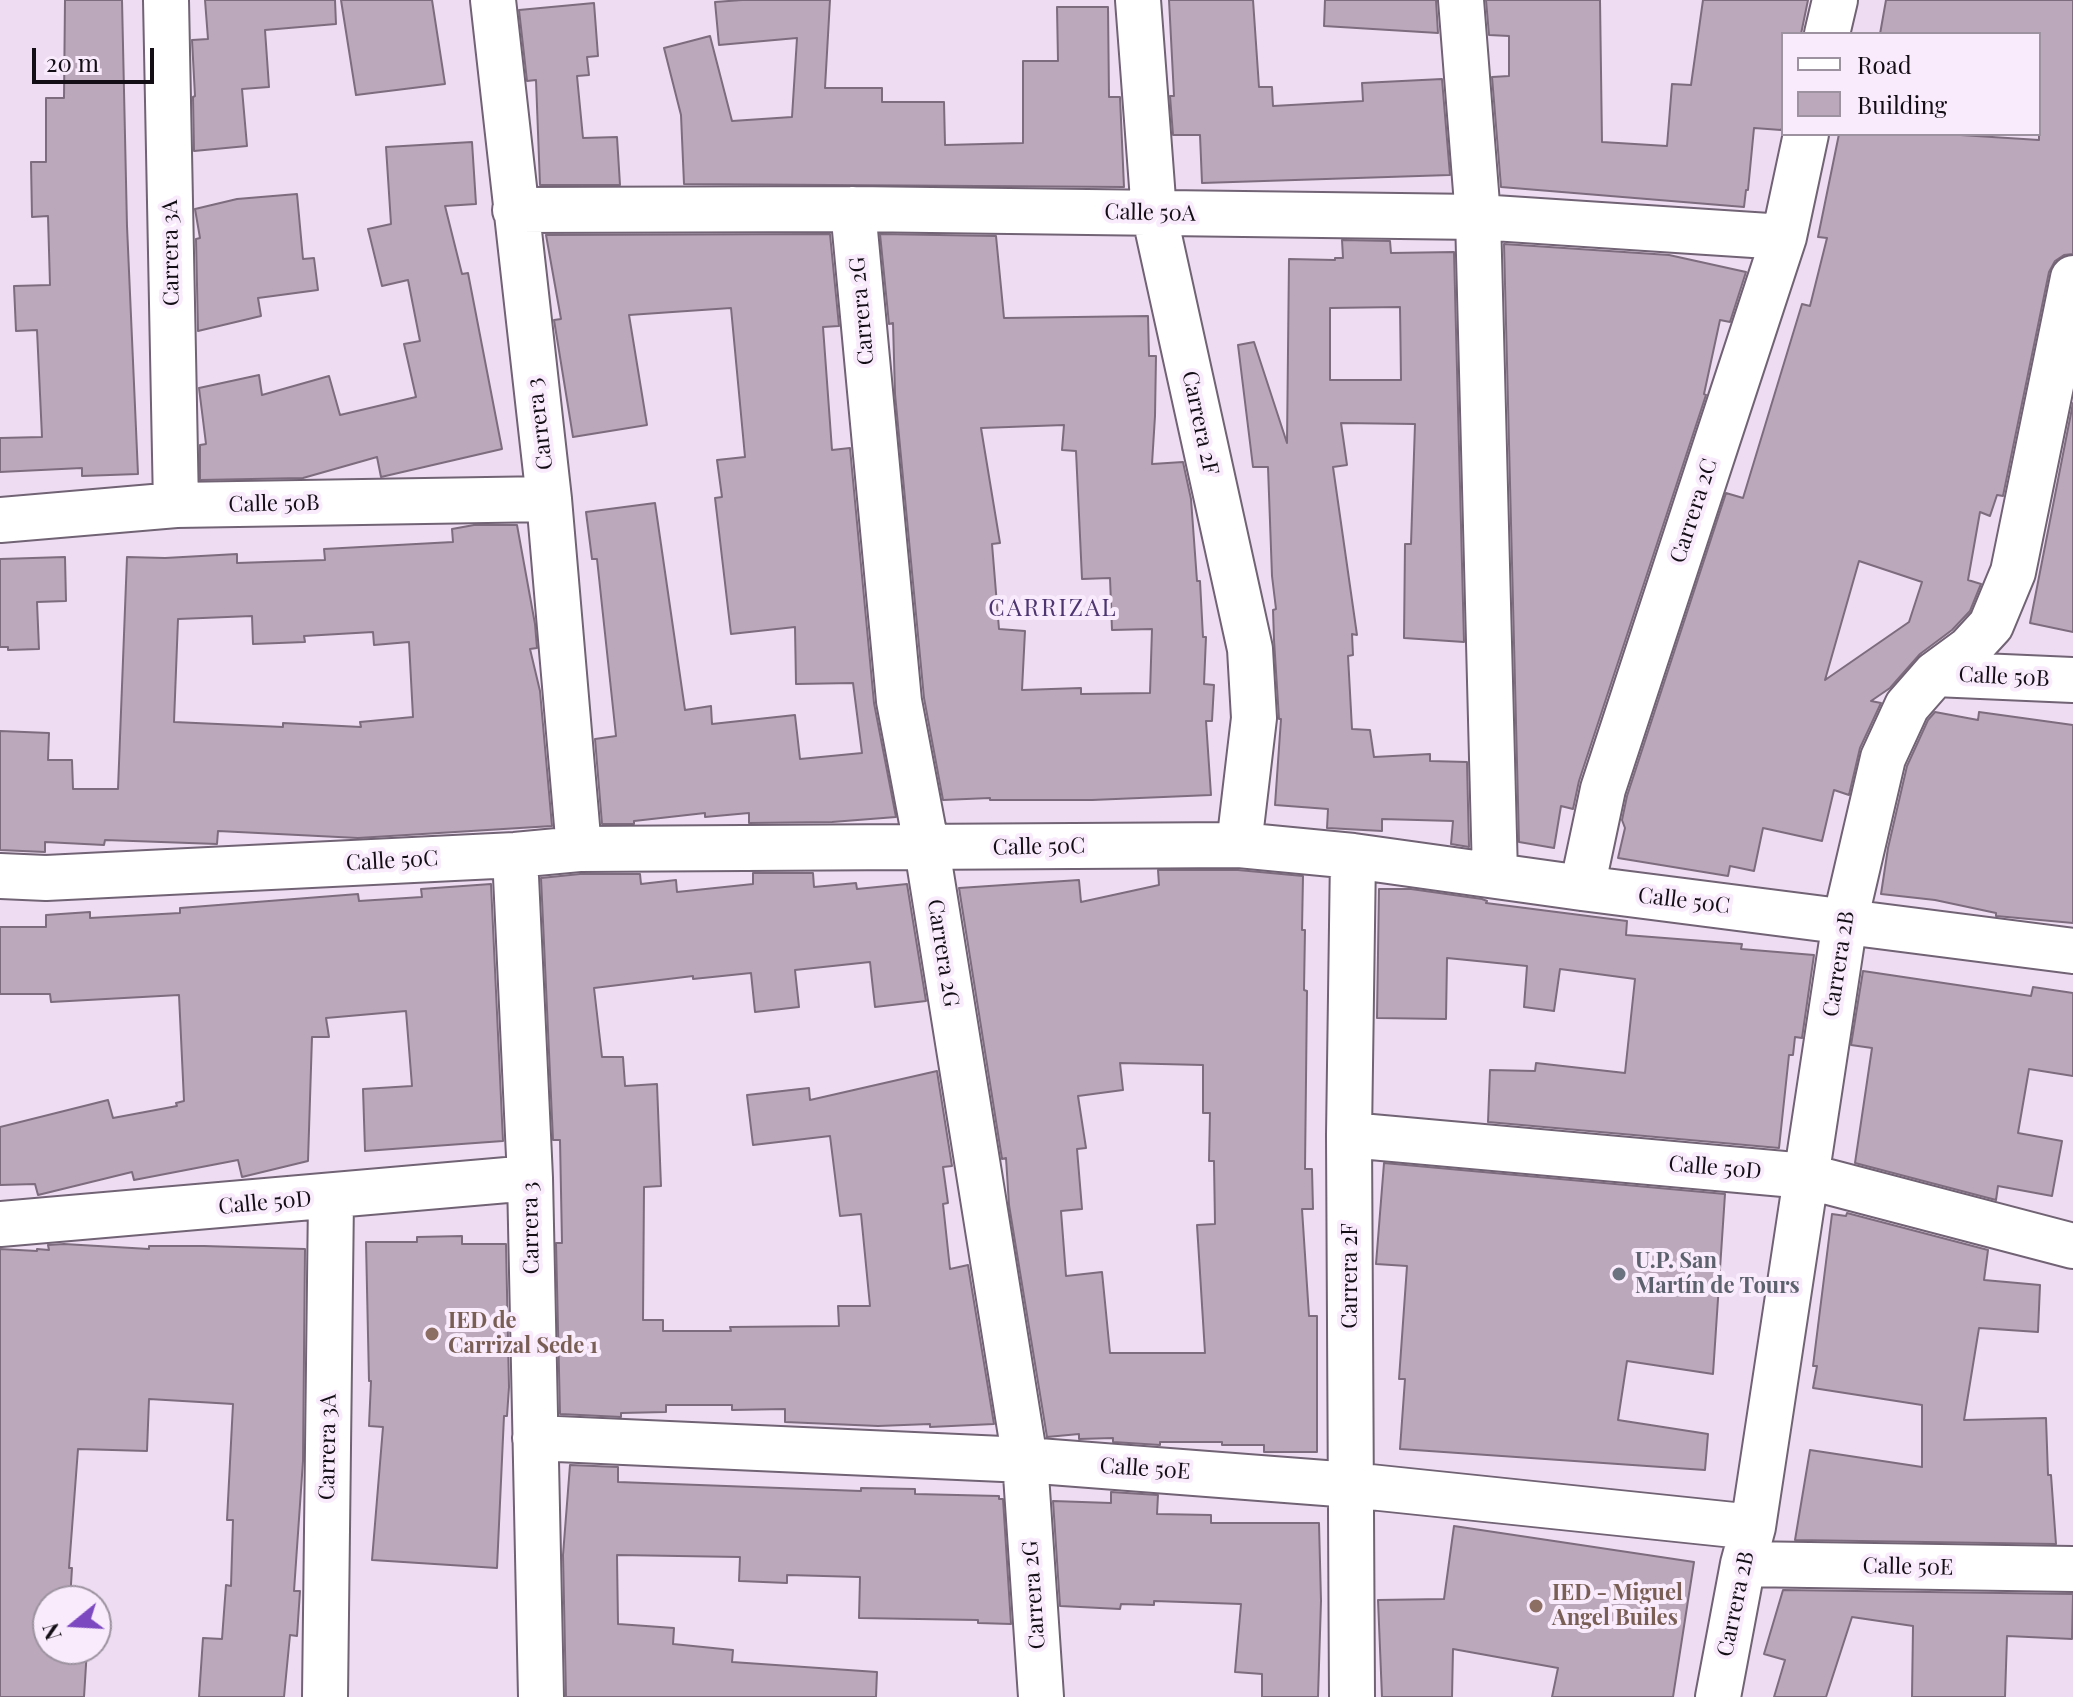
<!DOCTYPE html>
<html>
<head>
<meta charset="utf-8">
<style>
  body { margin:0 }
  #map { position:relative; width:2073px; height:1697px; overflow:hidden; background:#eeddf2; font-family:"Playfair Display",serif }
  canvas { display:block }
  .legend { position:absolute; left:1781px; top:32px; width:260px; height:104px; box-sizing:border-box; background:#f9ebfc; border:2px solid #9d93a0; margin:0; padding:10px 14px; list-style:none; font-size:24px; color:#130e15 }
  .legend li { display:flex; align-items:center; gap:16px; height:40px }
  .legend b { width:40px; border:2px solid #9d93a0 }
  .north { position:absolute; left:32px; top:1585px; width:80px; height:80px; box-sizing:border-box; background:#f9ebfc; border:2px solid #9d93a0; border-radius:50%; rotate:252deg; font-size:22px; font-weight:700; line-height:32px; text-align:center; color:#130e15 }
  .north::after { content:''; display:block; margin:auto; width:28px; height:36px; background:#7d49c1; clip-path:polygon(50% 0,100% 100%,50% 72%,0 100%) }
  .scale { position:absolute; left:32px; top:48px; width:122px; height:36px; box-sizing:border-box; border:4px solid #130e15; border-top:0; padding-left:10px; font-size:24px; line-height:28px; white-space:nowrap; color:#130e15; -webkit-text-stroke:6px #f9ebfc; paint-order:stroke }
</style>
</head>
<body>
<div id="map">
<canvas width="2073" height="1697"></canvas>
<ul class="legend">
<li><b style="height:10px;background:#fff"></b>Road</li>
<li><b style="height:22px;background:#bba8bb"></b>Building</li>
</ul>
<div class="north">N</div>
<div class="scale">20 m</div>
</div>
<script>
const g = document.querySelector('canvas').getContext('2d');
g.lineJoin = 'round';
function paint(path, color) { g.fillStyle = color; g.fill(path, 'evenodd'); }
function strokePath(path, color, width, dash) { g.strokeStyle = color; g.lineWidth = width; g.lineCap = dash ? 'butt' : 'round'; g.setLineDash(dash || []); g.stroke(path); }
function drawText(font, color, halo, rows, align = 'center') {
  g.font = font + ' "Playfair Display",serif'; g.lineWidth = 8; g.setLineDash([]); g.textBaseline = 'middle'; g.strokeStyle = halo; g.fillStyle = color; for (const [text, x, y, turn = 0] of rows) {
    g.save(); g.translate(x, y); g.rotate((+turn || 0) * Math.PI / 180); g.textAlign = isNaN(turn) ? turn : align; if (halo) g.strokeText(text, 0, 0); g.fillText(text, 0, 0); g.restore();
  }
}
const building = new Path2D(`
  M65,0H122L127,226L138,474L82,476V468L0,472V438L42,437L37,330L16,331L14,286L50,285L48,216L32,217L31,162H46V98H64Z
  M205,0H335L336,24L265,30L269,87L242,89L247,146L194,151L193,97L195,96L192,40L208,39Z
  M341,0H432L445,84L356,95Z
  M742,0H830L825,88H882V102H944L945,145L1023,143V61H1058L1057,7H1108L1109,97H1120L1124,187L684,184L681,115L664,48L710,36L732,121L792,117L797,38L719,45L715,2Z
  M1169,0H1253L1259,87H1272L1273,106L1363,101L1362,83L1442,79L1450,175L1202,183L1200,135H1173L1170,96H1174Z
  M1325,0H1436L1438,33L1324,26Z
  M1486,0H1600L1602,142L1667,146L1672,84L1691,85L1703,0H1808L1801,34H1783V126L1781,130L1754,128L1748,190H1746L1744,207L1501,187L1492,77L1509,76V36L1489,35Z
  M1886,0H2073V254L2064,255L2055,261L2049,272L2003,496L1997,495L1990,516L1980,512L1968,580L1981,584L1970,611L1952,630L1920,654L1890,688L1871,701L1881,703L1860,748L1849,795L1834,790L1822,841L1763,828L1754,871L1730,866L1728,876L1618,858L1625,828L1622,820L1627,796L1726,493L1743,498L1802,304L1810,306L1827,238L1818,237L1839,134H1945L2039,140V34H1880ZM1859,561L1922,582L1909,622L1825,680Z
  M594,3L598,56L587,57L589,75L577,76L583,138L617,137L620,185H540L536,80L527,81L519,10Z
  M472,142L476,204L445,206L462,274L468,273L502,449L381,477L377,457L303,478L200,480V445L206,444L199,388L259,375L262,395L329,376L340,415L416,397L404,344L420,341L408,280L382,286L368,229L391,224L386,147Z
  M297,194L303,259L314,258L318,290L258,298L261,316L198,331L196,239L200,238L195,209L237,199Z
  M830,234L839,326L823,327L832,450L850,448L874,703L896,817L832,822L749,823V813L705,817V813L634,821V824H602L595,739L616,736L597,559H592L586,512L655,503L685,710L711,706L712,724L795,715L800,759L862,753L853,683L796,684L795,627L731,634L715,498L722,497L717,460L745,457L731,308L629,315L647,425L573,437L554,320L561,319L546,235Z
  M880,234L996,236L1004,318L1148,316L1149,356H1156L1155,416L1152,464L1183,462L1191,499L1197,581H1200L1203,637H1206L1204,684L1214,685L1212,721H1206L1211,795L1092,800H990V798L943,800L924,698L895,394L893,323L889,324ZM1064,425L1062,450L1076,451L1082,579L1110,578L1112,630L1152,629L1150,693L1081,694V688L1022,690L1025,631L999,629L992,544L1000,543L981,428Z
  M1342,240L1390,241L1391,253L1454,252L1464,642L1404,638L1405,544H1411L1415,424L1341,423L1347,465L1333,467L1357,635L1352,634L1353,655L1348,656L1352,729L1370,730L1374,757L1430,754V761L1467,762L1469,847L1451,844L1453,821L1382,819V831L1327,828L1328,809L1275,805L1281,719H1279L1274,640L1273,610L1276,609L1272,576L1268,467H1253L1238,345L1254,342L1287,443L1289,259L1335,260V258H1343ZM1400,307L1401,380H1330V308Z
  M1504,244L1669,255L1746,272L1730,322L1720,320L1704,394L1706,395L1579,781L1573,809L1561,806L1554,848L1519,842Z
  M2073,403V632L2030,623Z
  M474,525H517L535,624L537,648L530,649L540,691L552,826L358,838L218,831L217,844L105,840L104,845L45,842V852L0,850V731L49,733L48,760H72L73,789H118L127,557L165,558L237,554V563L325,560L324,549L453,542L452,529ZM252,616L253,644L305,642L304,636L373,632L374,645L409,642L413,717L360,722L361,727L283,723V727L174,722L178,619Z
  M65,557L66,601L37,602L39,649L8,650V647H0V559Z
  M1935,712L1978,720L1979,712L2073,725V923L1996,916V913L1935,900L1881,894L1888,848L1907,766L1928,720Z
  M1158,870H1238L1303,876L1302,930H1305L1304,990L1307,991L1305,1169H1312L1313,1209H1302L1309,1316H1317V1452H1264V1445H1222V1442H1160V1445L1113,1442V1438L1079,1439V1434L1047,1437L1009,1205L1006,1158L1002,1159L959,888L1079,880L1081,902L1159,885ZM1120,1063L1203,1065V1113H1210L1209,1161H1214L1215,1224L1197,1225L1205,1353H1110L1102,1272L1066,1276L1061,1211L1082,1209L1077,1149L1086,1148L1078,1096L1123,1090Z
  M753,873H813L814,887L856,883L857,889L907,884L926,1001L875,1007L870,962L795,970L799,1007L755,1012L751,973L693,979V976L594,988L602,1057H623L625,1086L657,1084L661,1186L644,1187L643,1320H663V1331H731L730,1327L839,1326L838,1306H870L861,1214L840,1216L830,1136L753,1145L747,1095L809,1088L810,1100L937,1071L952,1166L943,1167L948,1203L943,1204L950,1269L968,1265L994,1424L930,1427V1424L878,1426L785,1422V1409L732,1410V1405H666V1412L621,1413V1417L560,1414L556,1243H562L560,1140H553L541,878L580,874H640L641,884L676,880L677,892L753,884Z
  M491,884L503,1141L365,1151L363,1089L412,1086L406,1011L326,1018L329,1037H312L308,1161L242,1177L238,1160L134,1180L132,1172L38,1195L35,1184L0,1185V1127L108,1100L113,1118L177,1106L176,1103L184,1101L179,995L51,1002L50,994H0V927H46V915L90,912V918L180,913V908L358,894L359,901L422,897L421,889Z
  M1379,889H1411L1482,899L1487,901L1486,903L1627,921L1626,935L1742,944L1741,949L1814,955L1802,1038L1795,1037L1793,1055H1789L1779,1148L1488,1122L1490,1070L1535,1071L1536,1063L1625,1073L1635,979L1560,969L1554,1011L1524,1007L1527,966L1447,958L1446,1019L1377,1018Z
  M1863,971L2031,996L2033,987L2073,993V1076L2029,1069L2018,1133L2062,1141L2052,1196L1998,1186L1996,1200L1855,1163L1872,1048L1851,1045Z
  M1384,1163L1725,1194L1713,1374L1627,1361L1618,1420L1708,1434L1705,1470L1400,1449L1405,1379H1399L1407,1266L1376,1264Z
  M1847,1213L1988,1250L1984,1280L2040,1285L2038,1332L1979,1328L1964,1420L2046,1418L2048,1475H2051L2056,1544L1795,1540L1810,1450L1922,1467V1405L1813,1388L1817,1366H1813L1832,1214L1846,1216Z
  M462,1236V1244H506L509,1387L507,1416H504L497,1568L372,1560L383,1427L369,1426L371,1381H369L366,1242H417V1237Z
  M64,1244L149,1249V1246H204L305,1249L303,1461L294,1591H300L297,1636L290,1635L284,1697H199L203,1638L222,1639L226,1585L231,1586L233,1520H227L233,1404L149,1399L147,1451L78,1449L69,1568H72L70,1601H48V1649H87L84,1697H0V1249L37,1251V1249L49,1250L48,1245Z
  M570,1465L618,1467V1482L861,1491V1488L915,1489V1494L999,1496V1499H1003L1011,1624L978,1623V1620L859,1618L860,1577L787,1575V1583L739,1581L740,1557L617,1555L618,1624L674,1628L673,1644L733,1650L732,1662L877,1672L876,1697H566L563,1555Z
  M1111,1492L1158,1495L1157,1514L1211,1515V1523H1319L1321,1601L1318,1697H1262V1674L1235,1672L1241,1604L1154,1601V1605L1121,1604L1120,1609L1060,1606L1053,1501L1111,1503Z
  M1454,1526L1694,1562L1673,1697H1552L1558,1668L1453,1649L1452,1697H1382L1378,1600L1444,1599Z
  M1783,1590L2073,1594L2072,1639L2007,1636L2005,1697H1912L1913,1626L1852,1617L1826,1697H1774L1785,1660L1764,1654Z`);
paint(building, '#bba8bb');
strokePath(building, '#7d6c7d', 2);
const minor = new Path2D(`
  M166,0L176,505
  M493,0L549,499L579,849
  M1138,0L1154,213L1250,649L1254,718L1239,845
  M1461,0L1478,217L1495,874
  M1827,34L1835,0
  M853,209L899,701L927,849L1025,1460L1041,1697
  M515,210L853,209L1478,217L1784,237
  M0,520L176,505L549,499
  M1935,674L2073,680
  M515,855L530,1178L541,1697
  M0,876L46,878L515,855L579,849L1239,845L1353,856L1582,888L2073,951
  M1582,888L1603,789L1784,237L1806,134
  M1349,1135L1806,1176L2073,1246
  M0,1224L530,1178
  M535,1438L1025,1460L1351,1485L1753,1527
  M1743,1564L2073,1569
  M325,1697L331,1198
  M1352,1697L1349,1135L1353,856
  M1718,1697L1743,1564L1753,1527L1845,921L1883,758L1907,706L1935,674L1969,649L1991,625L2013,572L2073,278`);
strokePath(minor, '#716274', 48);
strokePath(minor, '#fff', 44);
for (const [x, y, r, color] of [
  [1619,1274,8,"#6b7280"],
  [432,1334,8,"#8d6e63"],
  [1536,1606,8,"#8d6e63"]
]) { const dot = new Path2D(); dot.arc(x, y, r, 0, 2 * Math.PI); g.fillStyle = color; g.fill(dot); strokePath(dot, '#f9ebfc', 3); }
drawText('22px', '#130e15', '#f9ebfc', [
  ["Calle 50A",1150,213,1],
  ["Carrera 3A",171,253,-91],
  ["Carrera 2G",862,311,-95],
  ["Carrera 2F",1200,423,78],
  ["Carrera 3",540,424,-97],
  ["Calle 50B",274,504,-1],
  ["Carrera 2C",1694,511,-72],
  ["Calle 50B",2004,677,3],
  ["Calle 50C",1039,847,-1],
  ["Calle 50C",392,861,-3],
  ["Calle 50C",1684,901,7],
  ["Carrera 2G",943,953,81],
  ["Carrera 2B",1839,964,-81],
  ["Calle 50D",1715,1168,5],
  ["Calle 50D",265,1203,-5],
  ["Carrera 3",531,1228,-91],
  ["Carrera 2F",1350,1276,-90],
  ["Carrera 3A",328,1447,-89],
  ["Calle 50E",1145,1469,4],
  ["Calle 50E",1908,1567,1],
  ["Carrera 2G",1034,1595,-94],
  ["Carrera 2B",1736,1604,-78]
]);
drawText('bold 22px', '#5b616d', '#f9ebfc', [
  ["U.P. San",1635,1261],
  ["Martín de Tours",1635,1286]
], 'left');
drawText('bold 22px', '#785e54', '#f9ebfc', [
  ["IED de",448,1321],
  ["Carrizal Sede 1",448,1346],
  ["IED - Miguel",1552,1593],
  ["Angel Builes",1552,1618]
], 'left');
g.letterSpacing = '2px';
drawText('24px', '#4c3570', '#f9ebfc', [
  ["CARRIZAL",1053,609]
]);
g.letterSpacing = '0px';
</script>
</body>
</html>
